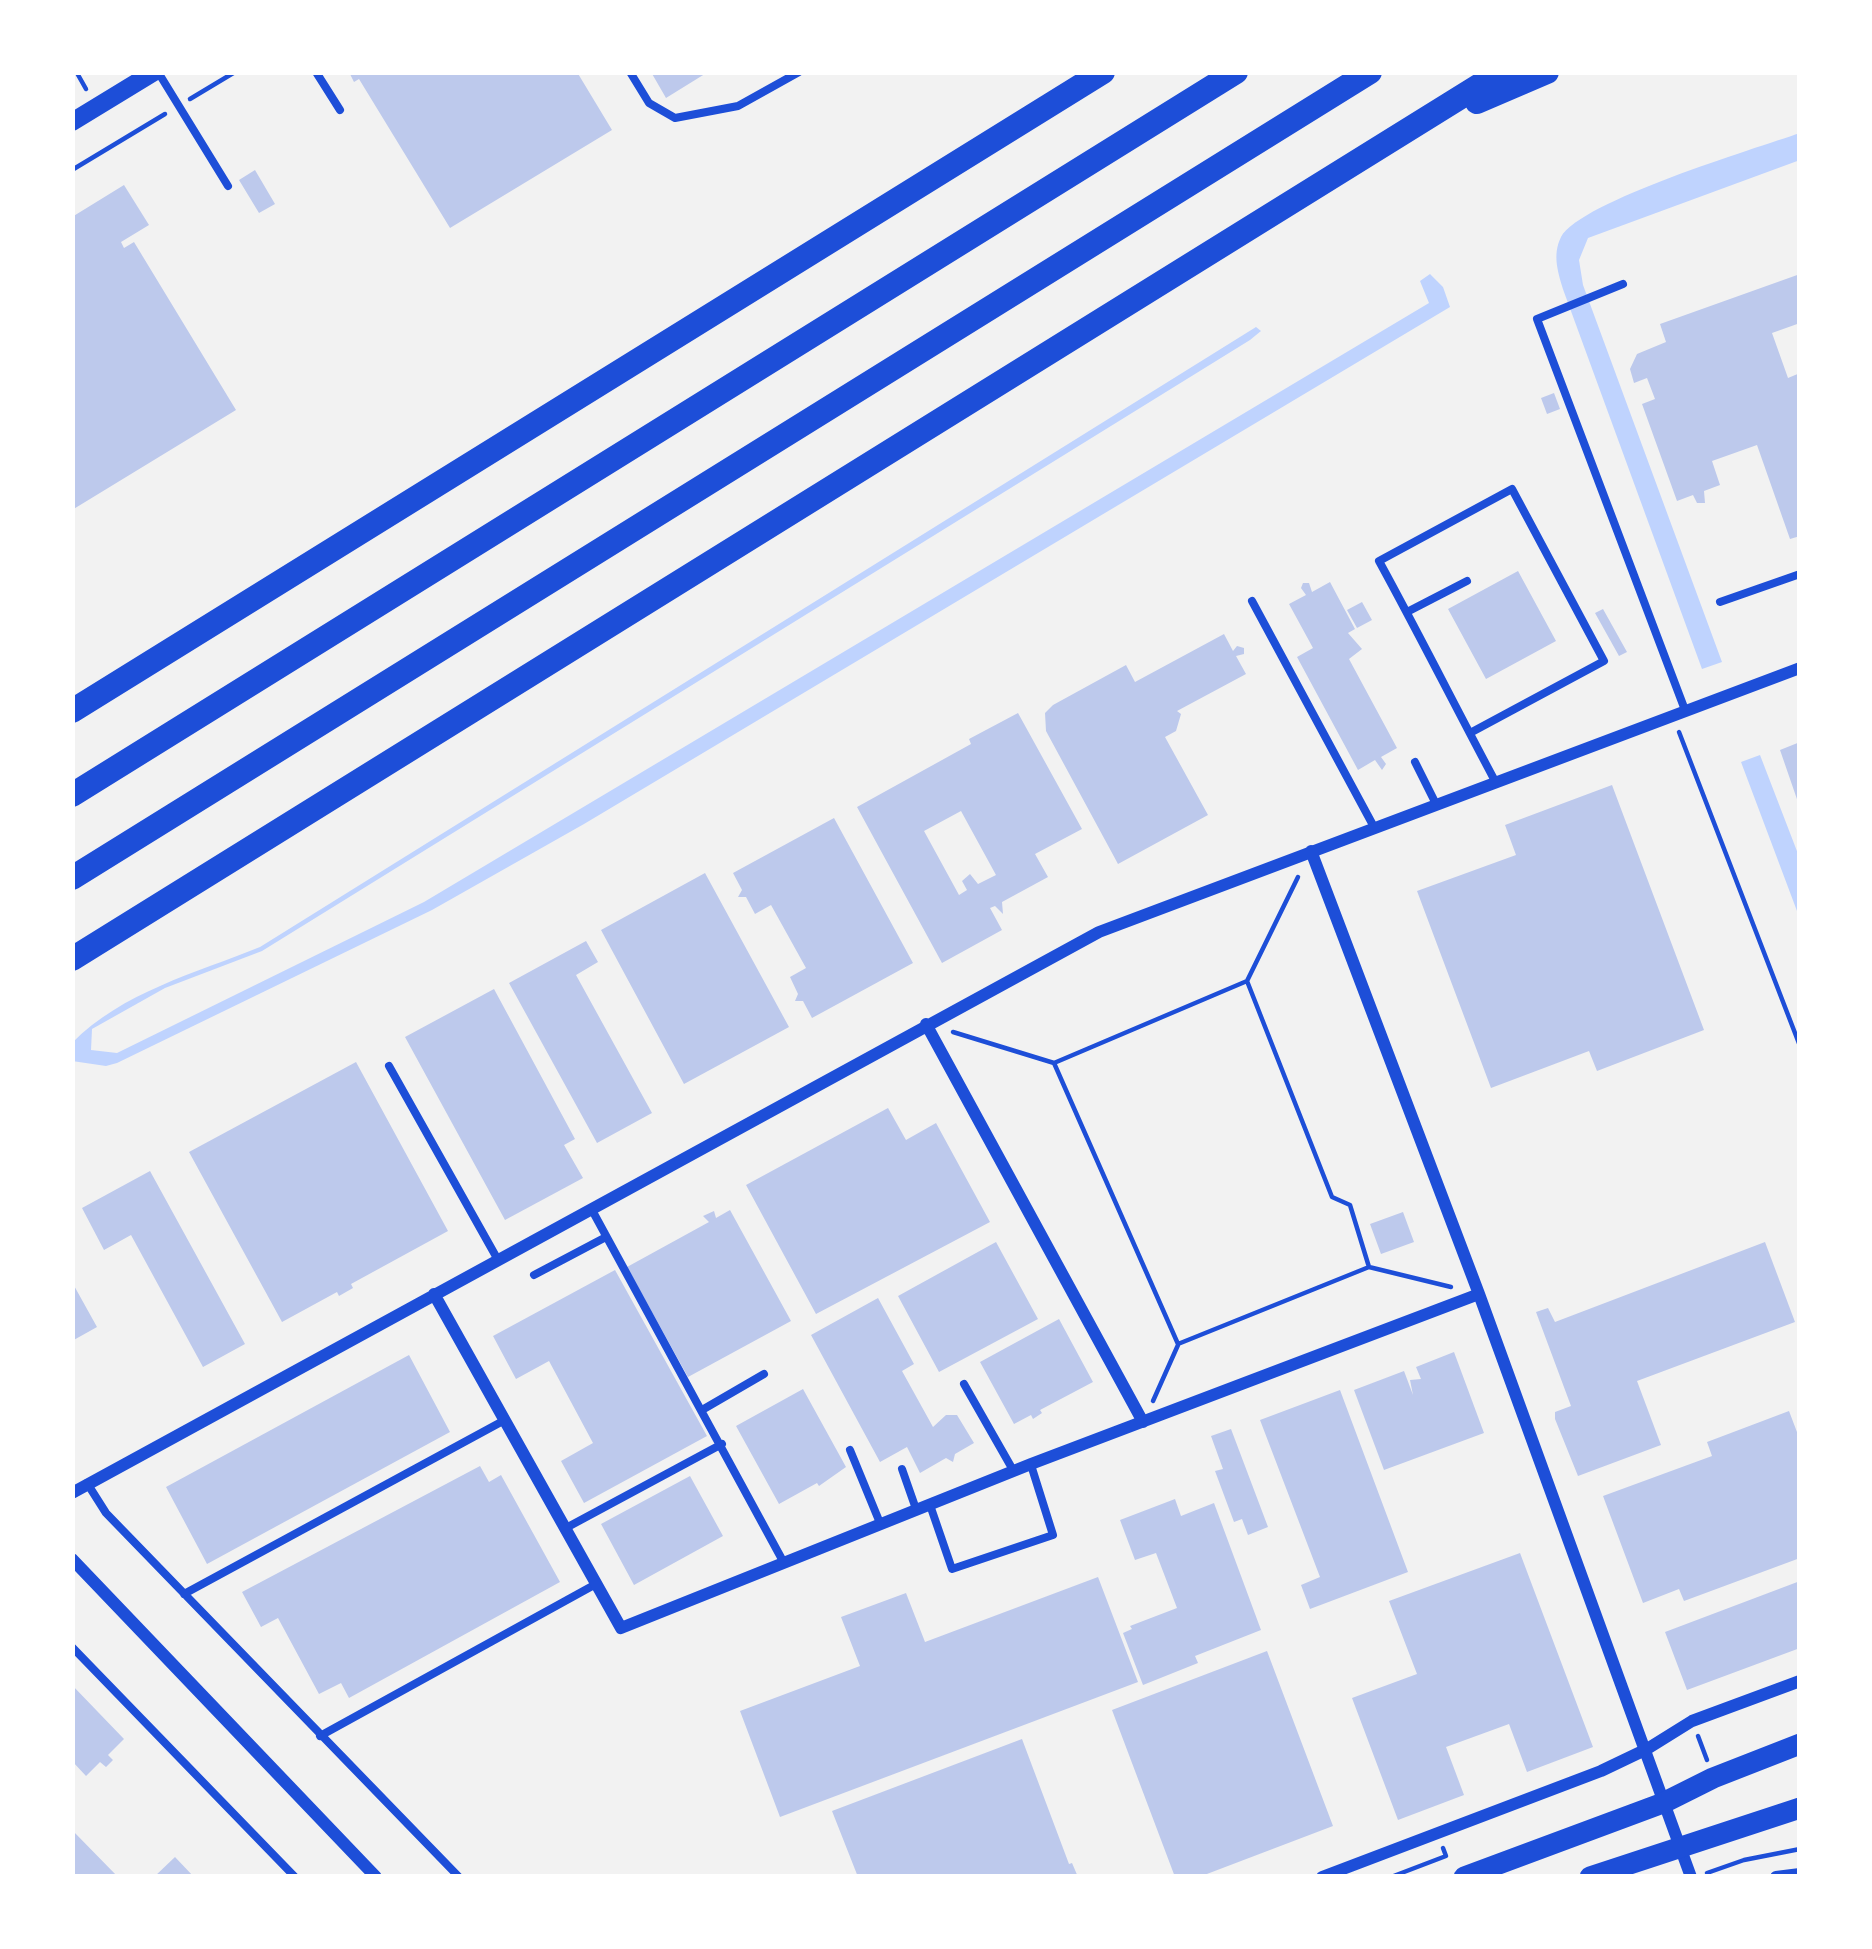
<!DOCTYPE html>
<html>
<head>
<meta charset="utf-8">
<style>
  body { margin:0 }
  #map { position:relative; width:1872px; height:1949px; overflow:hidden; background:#f2f2f2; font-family:"Noto Sans",sans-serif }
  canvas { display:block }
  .frame { position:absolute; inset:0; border:75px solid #fff; pointer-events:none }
</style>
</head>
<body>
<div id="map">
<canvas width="1872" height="1949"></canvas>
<div class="frame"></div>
</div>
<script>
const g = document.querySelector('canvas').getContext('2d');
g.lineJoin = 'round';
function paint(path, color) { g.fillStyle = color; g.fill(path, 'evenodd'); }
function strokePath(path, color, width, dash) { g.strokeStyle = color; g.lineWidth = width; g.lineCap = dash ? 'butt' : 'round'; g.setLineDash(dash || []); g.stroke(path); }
paint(new Path2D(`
  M1800,133V160L1588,238L1579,260L1583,285L1722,662L1702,669L1564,292C1558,273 1552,255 1561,237C1581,201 1754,149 1800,133Z
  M1430,274L1443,287L1450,307L584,824L432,910L117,1063L106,1066L72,1061V1043C122,992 196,973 260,947L1256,327L1261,331L1250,340L262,951L165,988L92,1029L91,1050L117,1053L424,902L1429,303L1420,281Z
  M1760,755L1800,859V919L1741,762Z`), '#bfd3fe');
paint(new Path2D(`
  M349,72H577L612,130L450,228L359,79L354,82Z
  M651,72H708L666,98Z
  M255,170L275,204L259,213L239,180Z
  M124,185L149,225L121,242L124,248L134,242L236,410L72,510V217Z
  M1800,274V323L1772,333L1788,378L1800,373V536L1790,539L1757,445L1712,461L1720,485L1704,491L1705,503H1697L1693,495L1677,501L1642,404L1655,399L1647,378L1634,383L1630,369L1637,354L1666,342L1660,324Z
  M1554,393L1560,409L1547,414L1541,398Z
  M1518,571L1556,641L1486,679L1448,609Z
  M1330,582L1355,629L1348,633L1362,649L1349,659L1397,748L1381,757L1386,764L1382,770L1375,760L1358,770L1297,657L1313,648L1289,604L1306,595L1301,588L1303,583H1309L1312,592Z
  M1362,602L1372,620L1357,628L1347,610Z
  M1603,609L1627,652L1619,656L1595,613Z
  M1224,634L1233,651L1237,646L1244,648V654L1236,656L1246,674L1177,711L1181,714L1176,731L1165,737L1208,815L1118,864L1046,731L1045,713L1053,705L1126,665L1135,682Z
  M1018,713L1082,829L1035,854L1048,877L1002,902L1003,914L995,906L990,908L1002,930L942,963L857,807L971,744L969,739ZM961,811L996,875L978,884L970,874L962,881L967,890L959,895L924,831Z
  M1800,742V805H1799L1780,750Z
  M1612,785L1704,1030L1597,1071L1589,1051L1491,1088L1417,891L1516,855L1505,825Z
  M834,818L913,963L812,1018L803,1001H795L798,994L790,977L806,968L771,905L755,914L746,897H738L742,890L733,873Z
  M705,873L789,1027L684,1084L601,930Z
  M586,941L598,962L576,975L652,1113L597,1143L509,983Z
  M494,989L575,1139L564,1145L583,1178L505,1220L405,1037Z
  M356,1062L448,1231L351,1284L353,1288L339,1296L337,1292L282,1322L189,1152Z
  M888,1108L906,1140L936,1123L990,1222L816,1314L746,1185Z
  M150,1171L245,1344L203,1367L131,1235L104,1250L82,1208Z
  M730,1210L791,1321L688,1377L627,1267L709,1222L703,1216L714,1211L716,1218Z
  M1403,1212L1414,1242L1381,1254L1370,1224Z
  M996,1242L1038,1319L939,1372L898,1296Z
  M1765,1242L1795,1322L1637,1381L1661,1445L1578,1476L1555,1419V1412L1571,1406L1536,1312L1548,1308L1555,1322Z
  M615,1270L707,1436L584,1503L561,1461L593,1443L549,1361L516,1379L493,1336Z
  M72,1282L97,1327L72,1341Z
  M878,1298L914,1364L902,1371L933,1427L946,1415H957L974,1443L955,1454L953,1462L946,1458L920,1473L907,1447L880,1462L811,1335Z
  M1059,1319L1093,1382L1040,1410L1042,1413L1033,1419L1031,1415L1014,1424L980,1362Z
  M1454,1352L1484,1433L1384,1470L1354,1390L1404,1371L1413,1395L1410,1380L1421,1379L1416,1367Z
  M409,1355L450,1432L207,1564L166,1487Z
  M803,1389L846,1467L819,1486L817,1483L779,1504L736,1426Z
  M1340,1390L1408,1572L1310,1609L1301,1585L1320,1577L1260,1420Z
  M1789,1411L1800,1440V1558L1684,1601L1679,1589L1643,1603L1603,1496L1712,1456L1707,1442Z
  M1231,1429L1268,1527L1248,1535L1242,1519L1234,1522L1215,1471L1223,1469L1211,1436Z
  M480,1466L489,1482L501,1475L560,1582L349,1698L341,1683L319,1694L278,1618L261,1627L242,1592Z
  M690,1476L723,1536L634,1585L601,1524Z
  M1175,1499L1181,1516L1214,1503L1261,1630L1195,1656L1198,1663L1143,1685L1123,1633L1132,1629L1130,1626L1177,1608L1156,1553L1135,1560L1120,1520Z
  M1520,1553L1593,1747L1527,1772L1509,1724L1446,1747L1464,1795L1398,1820L1352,1698L1417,1674L1389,1601Z
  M1098,1577L1138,1682L780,1817L740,1711L860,1666L841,1617L906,1593L925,1642Z
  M1800,1581V1648L1687,1690L1665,1632Z
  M1267,1651L1333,1826L1199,1877H1175L1112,1710Z
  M72,1685L124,1739L108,1755L113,1760L106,1767L100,1762L86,1776L72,1761Z
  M1022,1739L1069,1864L1072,1863L1078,1877H858L832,1811Z
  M74,1832L118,1877H72Z
  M175,1857L194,1877H154Z`), '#bdc9ec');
strokePath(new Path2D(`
  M77,73L86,89
  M190,99L235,72
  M72,170L165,114
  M1679,732L1800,1046
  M1298,877L1247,981L1332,1197L1350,1205L1369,1267L1451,1287
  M953,1032L1054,1063L1178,1344L1369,1267
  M1054,1063L1247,981
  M1153,1401L1178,1345
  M1698,1736L1707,1760
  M1707,1873L1744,1860L1800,1849
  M1391,1877L1446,1856L1443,1848`), '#1d4ed8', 4.5);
strokePath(new Path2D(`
  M158,72L228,186
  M316,72L340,110
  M630,72L649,103L675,118L738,106L799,72
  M1623,284L1537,319L1685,710
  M1252,601L1374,827
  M1720,602L1800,574
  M1407,612L1467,581
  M1470,733L1604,661L1512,489L1379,561C1419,634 1456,708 1495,781
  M1415,762L1436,804
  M389,1066L498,1260
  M592,1210L784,1563
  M534,1275L606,1237
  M964,1384L1013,1470
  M702,1410L764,1374
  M850,1450L880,1523
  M902,1469L916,1509
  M87,1483L106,1513L459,1877
  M930,1505L952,1569L1053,1535L1031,1465
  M564,1529L722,1444
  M184,1594L503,1421
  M72,1647L295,1877
  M320,1736L596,1584`), '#1d4ed8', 8);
strokePath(new Path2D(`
  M1311,851L1479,1294L1691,1877
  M926,1024L1143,1422
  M434,1294L621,1628L1031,1464L1479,1294
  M72,1493L1099,932L1800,668
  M72,1559L376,1877
  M1322,1877L1601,1771L1647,1749L1692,1721L1800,1681
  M1776,1877L1800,1874`), '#1d4ed8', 12);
strokePath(new Path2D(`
  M72,122L154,72`), '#1d4ed8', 18);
strokePath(new Path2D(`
  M1464,1877L1663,1803L1713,1778L1800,1744
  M1590,1877L1800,1808`), '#1d4ed8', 21);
strokePath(new Path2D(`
  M1477,102L1547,72
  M72,711L1103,72
  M72,795L1236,72
  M72,878L1370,72
  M72,959L1501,72`), '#1d4ed8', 24);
</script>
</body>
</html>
